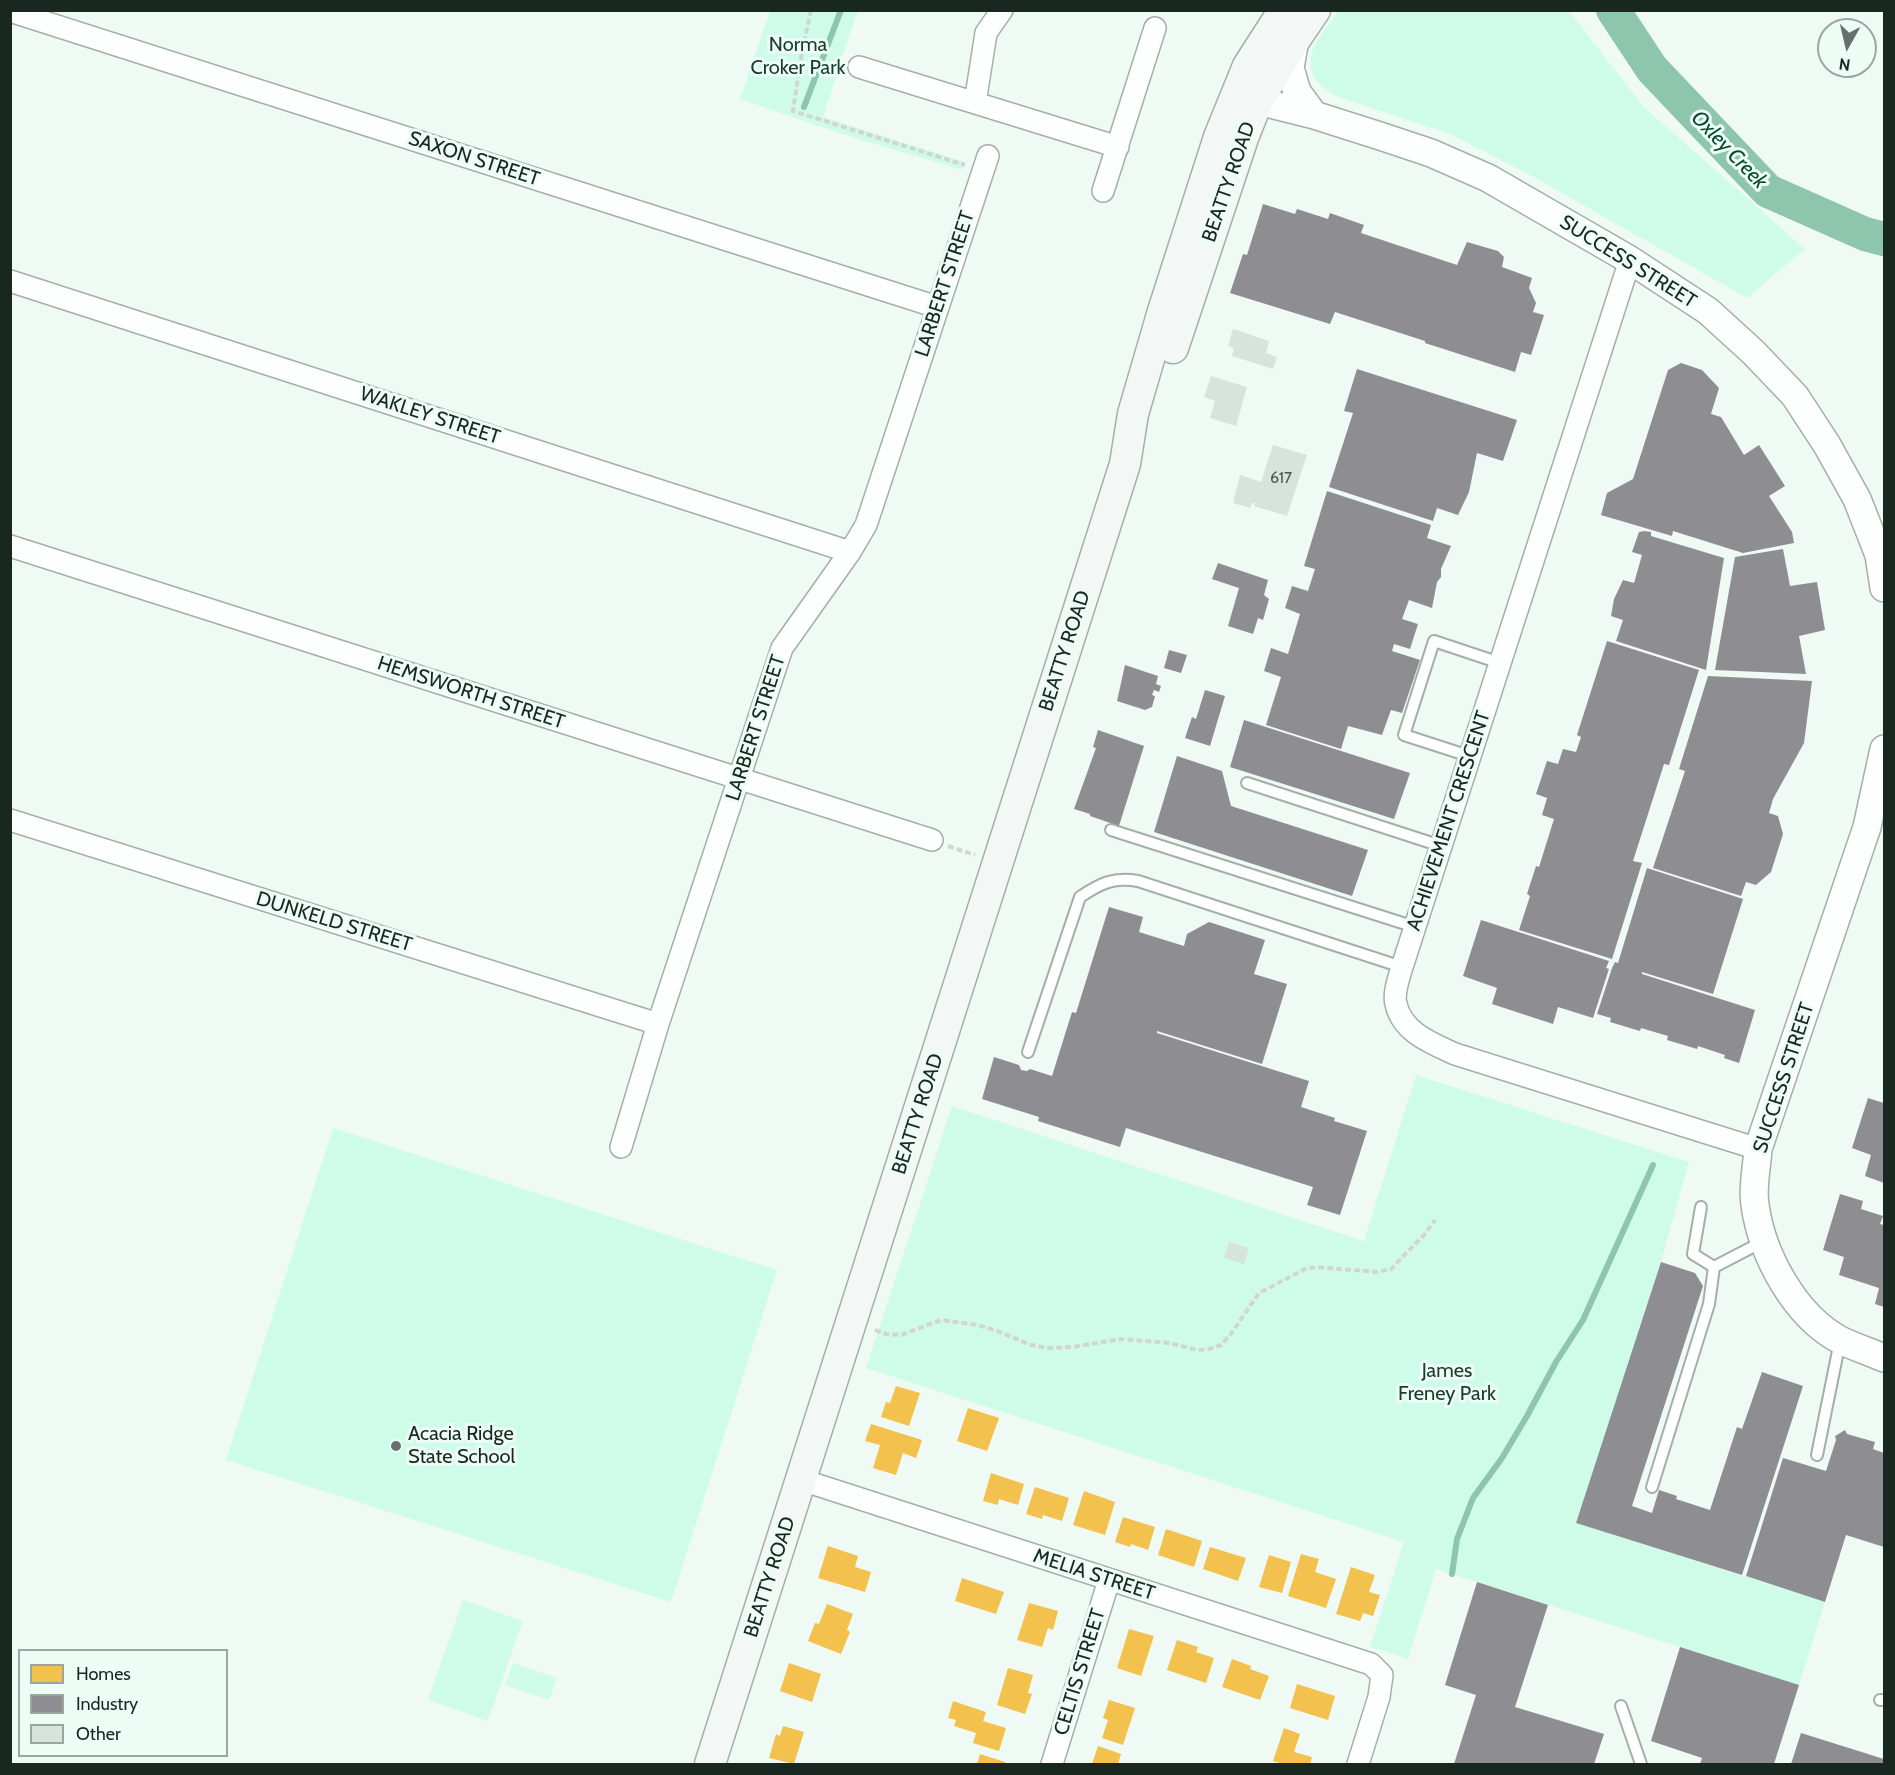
<!DOCTYPE html>
<html>
<head>
<meta charset="utf-8">
<style>
  body { margin:0 }
  #map { position:relative; width:1895px; height:1775px; overflow:hidden; background:#f0faf5; font-family:Cabin,sans-serif }
  canvas { display:block }
  .frame { position:absolute; inset:0; border:12px solid #182821; pointer-events:none }
  .legend { position:absolute; left:18px; top:1649px; width:210px; height:108px; box-sizing:border-box; background:#edfdf6; border:2px solid #98a8a1; margin:0; padding:8px 10px; list-style:none; font-size:18px; color:#182821 }
  .legend li { display:flex; align-items:center; gap:12px; height:30px }
  .legend b { width:30px; border:2px solid #98a8a1 }
  .north { position:absolute; left:1817px; top:18px; width:60px; height:60px; box-sizing:border-box; background:#edfdf6; border:2px solid #98a8a1; border-radius:50%; rotate:188deg; font-size:16px; font-weight:700; line-height:24px; text-align:center; color:#182821 }
  .north::after { content:''; display:block; margin:auto; width:21px; height:27px; background:#64726b; clip-path:polygon(50% 0,100% 100%,50% 72%,0 100%) }
</style>
</head>
<body>
<div id="map">
<canvas width="1895" height="1775"></canvas>
<div class="frame"></div>
<ul class="legend">
<li><b style="height:16px;background:#f2c14e"></b>Homes</li>
<li><b style="height:16px;background:#8d8d92"></b>Industry</li>
<li><b style="height:16px;background:#d7e3dd"></b>Other</li>
</ul>
<div class="north">N</div>
</div>
<script>
const g = document.querySelector('canvas').getContext('2d');
g.lineJoin = 'round';
function paint(path, color) { g.fillStyle = color; g.fill(path, 'evenodd'); }
function strokePath(path, color, width, dash) { g.strokeStyle = color; g.lineWidth = width; g.lineCap = dash ? 'butt' : 'round'; g.setLineDash(dash || []); g.stroke(path); }
function drawText(font, color, halo, rows, align = 'center') {
  g.font = font + ' Cabin,sans-serif'; g.lineWidth = 6; g.setLineDash([]); g.textBaseline = 'middle'; g.strokeStyle = halo; g.fillStyle = color; for (const [text, x, y, turn = 0] of rows) {
    g.save(); g.translate(x, y); g.rotate((+turn || 0) * Math.PI / 180); g.textAlign = isNaN(turn) ? turn : align; if (halo) g.strokeText(text, 0, 0); g.fillText(text, 0, 0); g.restore();
  }
}
paint(new Path2D(`
  M770,11H862L856,15L823,117L965,162L962,170L842,134L740,99Z
  M1339,11H1569L1644,107L1805,249L1747,298L1532,176L1450,134L1335,96C1331,93 1324,89 1320,85C1296,59 1323,32 1339,11Z
  M1416,1075L1689,1162L1661,1262L1576,1523L1825,1602L1799,1685L1436,1569L1408,1659L1370,1647L1404,1542L866,1368L952,1106L1364,1241Z
  M333,1128L777,1270L671,1602L226,1460Z
  M463,1600L523,1621L488,1721L428,1700Z
  M513,1663L557,1678L549,1700L505,1685Z`), '#cffce8');
paint(new Path2D(`
  M896,1386L920,1393L909,1426L881,1417L886,1402L890,1403Z
  M968,1408L999,1418L987,1451L957,1441Z
  M871,1424L922,1440L916,1458L903,1453L896,1475L873,1468L880,1445L865,1441Z
  M991,1473L1024,1484L1018,1505L999,1499L998,1505L983,1501Z
  M1035,1487L1069,1498L1062,1521L1043,1515L1042,1519L1026,1514Z
  M1084,1491L1115,1502L1105,1535L1073,1525Z
  M1123,1517L1155,1527L1148,1550L1131,1544L1130,1547L1115,1542Z
  M1166,1529L1202,1541L1194,1567L1158,1555Z
  M828,1546L858,1556L855,1567L871,1572L865,1592L818,1578Z
  M1210,1547L1246,1558L1238,1581L1203,1569Z
  M1301,1554L1319,1559L1315,1572L1336,1579L1326,1608L1288,1596Z
  M1269,1555L1291,1562L1282,1593L1259,1587Z
  M1351,1567L1375,1575L1369,1592L1380,1595L1373,1616L1363,1613L1360,1621L1336,1614Z
  M962,1578L1004,1592L996,1614L955,1601Z
  M1029,1603L1058,1611L1053,1630L1048,1628L1042,1647L1017,1640Z
  M827,1604L853,1614L847,1630L850,1632L841,1654L808,1641L815,1623L819,1624Z
  M1129,1629L1154,1636L1141,1676L1117,1668Z
  M1177,1640L1198,1647L1196,1652L1214,1658L1206,1683L1167,1670Z
  M1232,1659L1251,1666L1250,1669L1269,1676L1260,1700L1222,1687Z
  M789,1663L821,1674L812,1702L780,1691Z
  M1008,1668L1033,1675L1028,1693L1032,1694L1025,1714L997,1705Z
  M1297,1684L1335,1696L1328,1720L1290,1708Z
  M1109,1700L1135,1708L1123,1745L1102,1738L1108,1720L1103,1718Z
  M953,1701L986,1712L983,1721L1006,1728L999,1751L973,1743L976,1733L954,1726L956,1720L948,1718Z
  M783,1726L804,1732L794,1764L769,1758L776,1734L780,1736Z
  M1284,1728L1300,1734L1294,1752L1312,1757L1310,1764H1284L1273,1761Z
  M1098,1746L1121,1754L1118,1764H1092Z
  M980,1754L1005,1762V1764H977Z`), '#f2c14e');
paint(new Path2D(`
  M1263,204L1295,214L1297,209L1328,219L1330,213L1364,225L1361,233L1457,265L1467,242L1498,251L1504,257L1502,267L1532,278L1529,288L1536,303L1533,312L1544,315L1531,355L1521,352L1515,372L1425,343V341L1335,312L1330,324L1230,293L1243,254L1247,255Z
  M1681,363L1702,370L1719,388L1711,414L1721,417L1744,455L1759,445L1785,486L1769,496L1792,532L1794,543L1743,553L1673,531L1672,536L1601,515L1607,493L1633,479L1668,370Z
  M1357,369L1517,420L1503,461L1477,453L1469,492L1458,515L1437,508L1433,521L1329,487L1353,413L1344,411Z
  M1327,491L1431,525L1427,538L1451,546L1441,569V577L1437,582L1432,608L1409,600L1402,619L1418,624L1410,649L1394,644L1392,651L1420,660L1402,713L1391,710L1382,735L1348,726L1341,749L1266,725L1281,677L1264,671L1271,648L1288,654L1300,614L1285,608L1292,586L1308,591L1315,569L1304,566Z
  M1644,531L1651,532V536L1724,558L1706,670L1616,641L1623,620L1611,616L1614,599L1623,580L1634,583L1642,555L1632,552L1639,532Z
  M1783,549L1790,586L1817,582L1825,630L1799,636L1806,674L1715,670L1735,557Z
  M1218,563L1268,580L1264,595L1269,599L1263,620L1258,618L1253,634L1228,626L1239,588L1212,579Z
  M1607,641L1699,670L1669,765L1664,764L1633,861L1642,863L1612,959L1519,930L1530,896L1527,894L1536,866L1539,867L1554,819L1542,815L1547,798L1536,794L1547,761L1558,764L1563,749L1576,752L1581,737L1577,735Z
  M1169,650L1187,655L1181,673L1164,668Z
  M1125,665L1158,676L1156,684L1161,686L1159,692L1154,690L1152,695L1155,696L1152,707L1145,710L1117,701Z
  M1708,676L1812,681L1804,743L1773,799L1769,813L1778,816L1783,834L1771,872L1756,885L1746,882L1741,896L1653,868L1685,771L1679,769Z
  M1205,690L1225,696L1210,746L1185,738L1192,717L1196,719Z
  M1244,720L1410,773L1394,819L1230,767Z
  M1098,730L1144,746L1119,826L1090,816V814L1074,809L1096,748L1093,747Z
  M1177,756L1222,771L1231,806L1368,850L1352,896L1154,832Z
  M1647,868L1743,899L1713,994L1642,972V974L1755,1010L1739,1063L1724,1058L1725,1055L1698,1046L1697,1049L1667,1040L1668,1036L1641,1028L1640,1031L1610,1022L1611,1018L1597,1014L1612,968L1615,962L1618,963Z
  M1109,907L1143,917L1139,932L1184,946L1187,934L1209,922L1265,940L1254,974L1287,984L1262,1064L1157,1031V1033L1309,1081L1301,1107L1335,1118L1334,1121L1367,1131L1340,1215L1307,1205L1313,1187L1126,1128L1120,1147L1038,1121L1039,1117L982,1099L994,1057L1019,1065L1021,1070L1027,1071L1030,1069L1052,1076L1072,1012L1076,1013Z
  M1481,920L1609,961L1606,968L1609,969L1593,1018L1558,1007L1553,1024L1492,1004L1497,988L1463,976Z
  M1868,1098L1884,1103V1183L1865,1176L1871,1155L1852,1148Z
  M1840,1194L1863,1201L1861,1209L1883,1216L1880,1224L1884,1225V1307L1875,1304L1879,1288L1839,1275L1844,1257L1823,1250Z
  M1661,1262L1695,1273L1703,1286L1632,1506L1652,1513L1659,1490L1677,1496L1676,1499L1710,1510L1737,1427L1742,1429L1762,1372L1803,1386L1742,1575L1576,1523Z
  M1845,1430L1847,1434L1875,1442L1873,1449L1884,1453V1547L1846,1535L1825,1602L1746,1576L1783,1458L1826,1471L1836,1440L1835,1436Z
  M1477,1582L1548,1605L1515,1707L1604,1734L1594,1764H1454L1476,1695L1445,1685Z
  M1680,1647L1799,1685L1774,1764H1700L1702,1758L1651,1741Z
  M1801,1733L1884,1759V1764H1791Z`), '#8d8d92');
strokePath(new Path2D(`
  M804,107L841,10
  M1452,1574L1457,1539L1473,1498L1502,1458L1527,1416L1556,1362L1583,1320L1653,1165`), '#8dc5ad', 6);
strokePath(new Path2D(`
  M1613,10L1652,69L1768,191L1865,234L1884,239`), '#8dc5ad', 34);
paint(new Path2D(`
  M1233,329L1269,341L1266,353L1277,357L1273,369L1232,356L1234,348L1228,346Z
  M1211,376L1247,387L1236,426L1210,418L1215,401L1204,397Z
  M1273,445L1307,455L1287,516L1254,506L1255,503H1252L1250,508L1233,503L1240,475L1261,482Z
  M1229,1242L1249,1248L1244,1264L1224,1258Z`), '#d7e3dd');
const service = new Path2D(`
  M1469,756L1404,735L1434,641L1500,663
  M1247,783L1441,846
  M1111,830L1415,927
  M1028,1052L1080,897C1101,883 1113,877 1138,881L1402,967
  M1701,1207L1693,1254L1714,1267
  M1817,1455L1840,1341
  M1652,1487L1709,1304L1714,1267L1764,1241
  M1880,1700H1884
  M1621,1706L1641,1764`);
const minor = new Path2D(`
  M10,11L937,307
  M859,67L1118,147
  M975,103L986,33L1002,10
  M1103,191L1155,28
  M1630,260L1402,967C1399,977 1393,994 1396,1004C1402,1032 1431,1043 1455,1054L1758,1149
  M10,281L850,552
  M10,546L932,840
  M10,820L658,1024
  M621,1147L658,1024L782,648L850,552L866,525L988,156
  M802,1480L1371,1664L1382,1675L1379,1697L1358,1764
  M1052,1764L1109,1580`);
const tertiary = new Path2D(`
  M1295,39L1290,68L1297,92L1314,115
  M1238,96L1314,115L1380,136L1431,153L1488,178L1630,260L1708,311L1753,352L1795,396L1827,445L1857,499L1879,555L1884,588
  M1884,749L1867,827L1758,1149C1757,1167 1752,1187 1755,1205C1762,1255 1795,1317 1842,1341C1855,1347 1870,1352 1884,1358`);
const secondary = new Path2D(`
  M1173,348L1243,138L1258,100L1296,38L1315,10
  M710,1764L1125,464L1133,414L1163,311L1219,137L1248,66L1284,10`);
strokePath(service, '#a3afa9', 14);
strokePath(minor, '#a3afa9', 24);
strokePath(tertiary, '#a3afa9', 30);
strokePath(secondary, '#a3afa9', 33);
strokePath(new Path2D(`
  M811,10L801,58L793,111L965,165
  M948,846L975,855
  M875,1330L886,1334L901,1335L941,1320L978,1325L1000,1332L1031,1345L1047,1348L1073,1347L1120,1339L1169,1343L1198,1350L1209,1349L1221,1345L1231,1334L1259,1293L1305,1269L1316,1267L1377,1272L1391,1269L1424,1235L1435,1220`), '#d1d5d4', 4, [6, 3]);
strokePath(service, '#fdfefe', 10);
strokePath(minor, '#fdfefe', 21);
strokePath(tertiary, '#fdfefe', 27);
strokePath(secondary, '#f3f8f6', 30);
for (const [x, y, r, color] of [
  [396,1446,6,"#64726b"]
]) { const dot = new Path2D(); dot.arc(x, y, r, 0, 2 * Math.PI); g.fillStyle = color; g.fill(dot); strokePath(dot, '#edfdf6', 2); }
drawText('16px', '#495851', null, [
  ["617",1281,478]
]);
drawText('20px', '#193c2e', '#edfdf6', [
  ["Norma",798,45],
  ["Croker Park",798,68],
  ["James",1447,1371],
  ["Freney Park",1447,1394]
]);
drawText('20px', '#182821', '#edfdf6', [
  ["SAXON STREET",474,159,18],
  ["BEATTY ROAD",1229,182,-71],
  ["SUCCESS STREET",1628,262,32],
  ["LARBERT STREET",945,284,-72],
  ["WAKLEY STREET",430,416,18],
  ["BEATTY ROAD",1065,651,-72],
  ["HEMSWORTH STREET",471,693,18],
  ["LARBERT STREET",756,728,-72],
  ["ACHIEVEMENT CRESCENT",1449,821,-72],
  ["DUNKELD STREET",334,922,17],
  ["SUCCESS STREET",1784,1078,-72],
  ["BEATTY ROAD",918,1114,-72],
  ["MELIA STREET",1094,1575,18],
  ["BEATTY ROAD",770,1577,-72],
  ["CELTIS STREET",1080,1672,-73]
]);
drawText('20px', '#182821', '#edfdf6', [
  ["Acacia Ridge",408,1434],
  ["State School",408,1457]
], 'left');
drawText('italic 21px', '#074934', '#edfdf6', [
  ["Oxley Creek",1729,150,46]
]);
</script>
</body>
</html>
